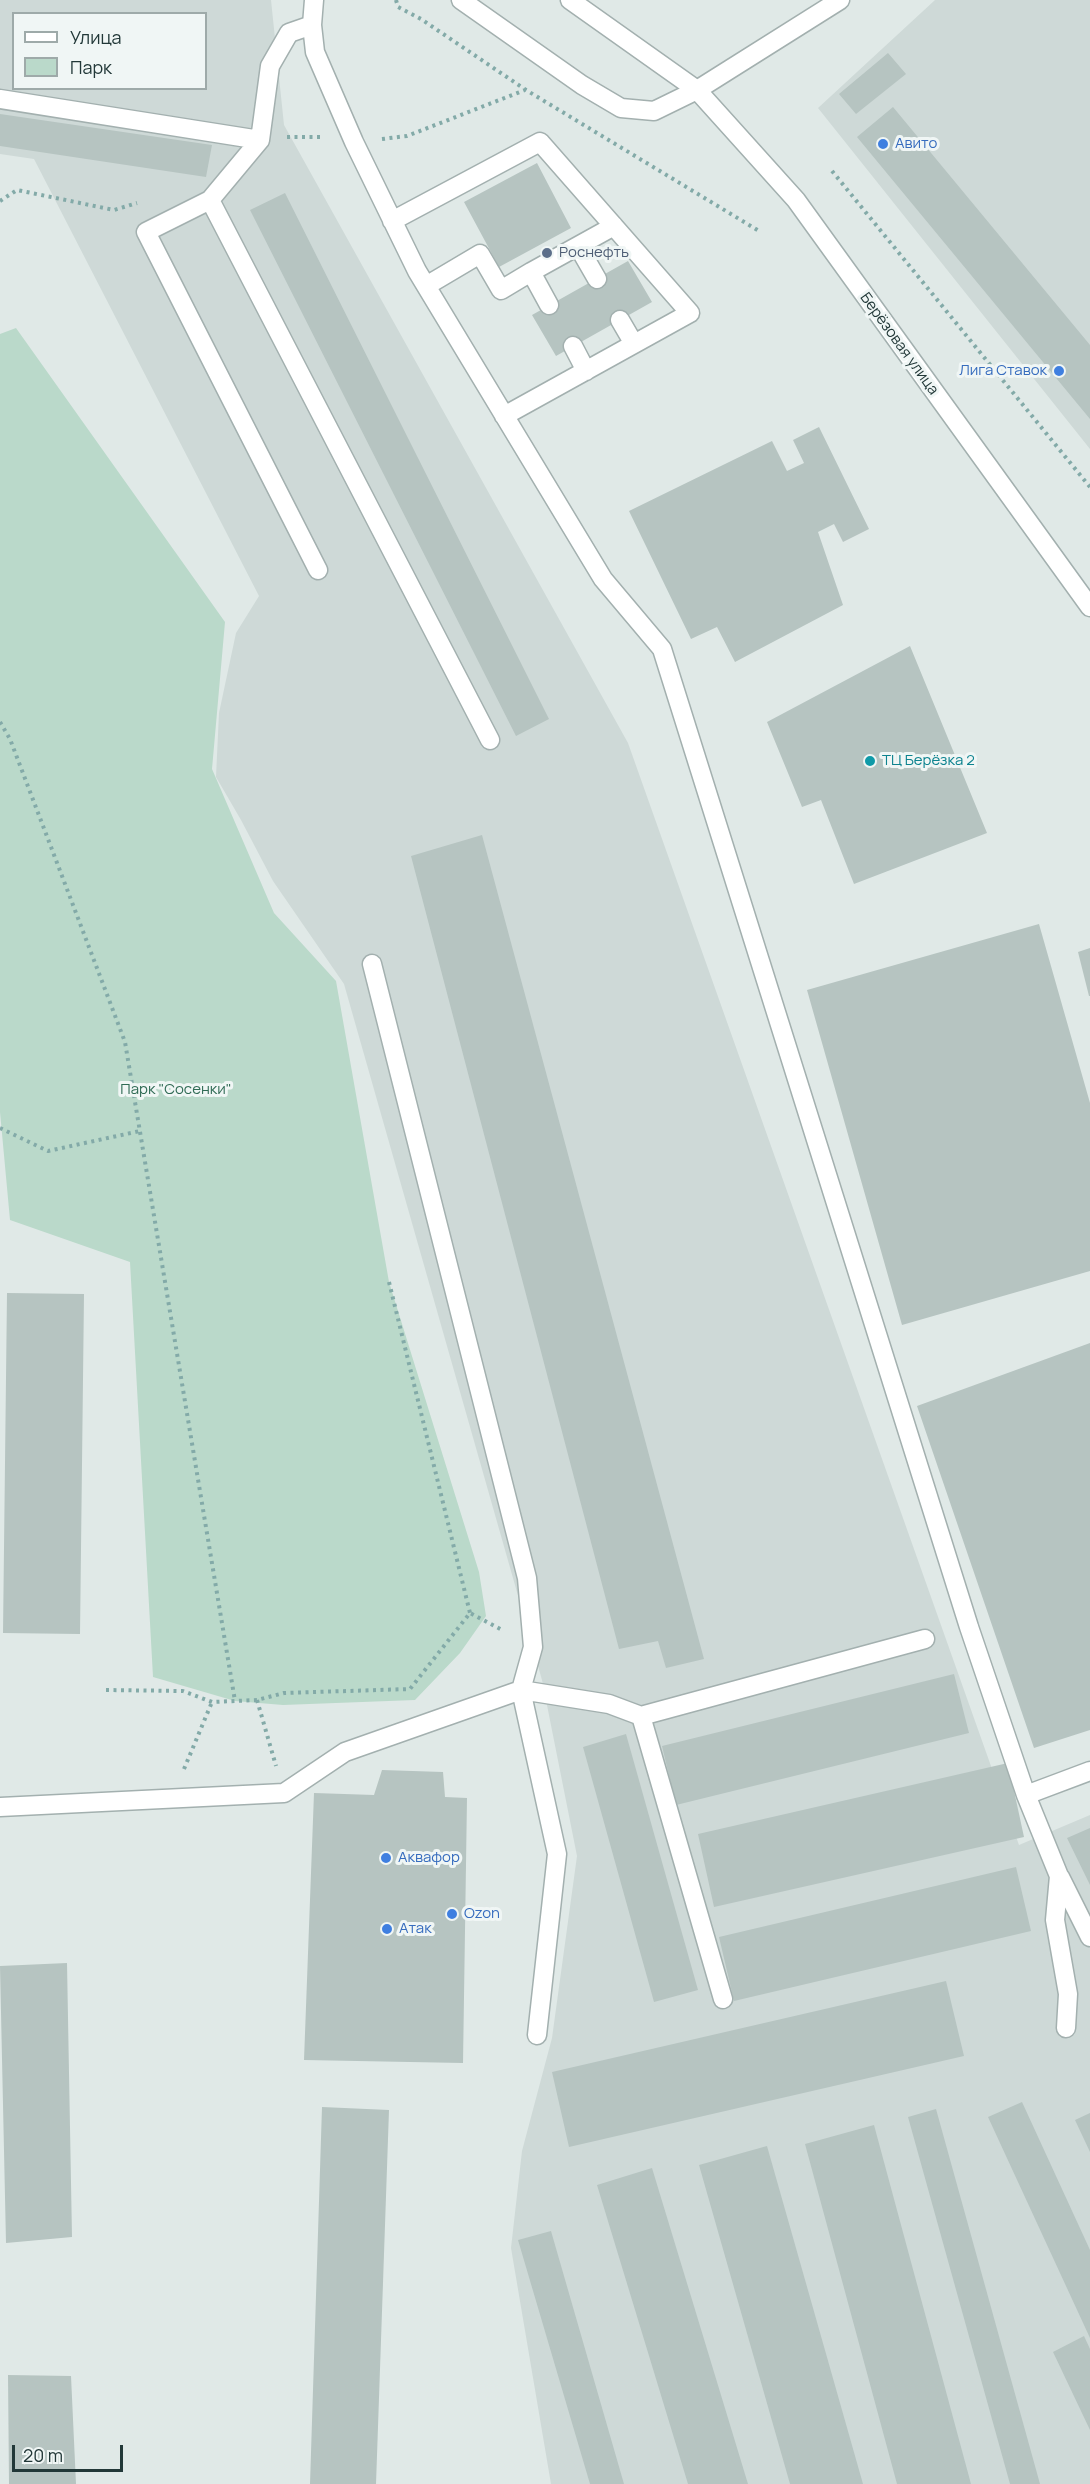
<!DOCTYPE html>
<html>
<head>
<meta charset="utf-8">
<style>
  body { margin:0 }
  #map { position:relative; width:1090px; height:2484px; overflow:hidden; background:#e0e9e7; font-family:Manrope,sans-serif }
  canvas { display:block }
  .legend { position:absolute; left:12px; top:12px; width:195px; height:78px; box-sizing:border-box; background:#f0f6f5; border:2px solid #9eaaa9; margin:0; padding:8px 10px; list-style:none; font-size:18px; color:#223838 }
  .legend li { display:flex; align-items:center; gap:12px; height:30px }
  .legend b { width:30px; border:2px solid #9eaaa9 }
  .scale { position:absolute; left:12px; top:2445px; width:111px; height:27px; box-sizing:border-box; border:3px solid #223838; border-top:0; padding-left:8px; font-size:18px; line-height:21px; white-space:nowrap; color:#223838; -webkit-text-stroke:4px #f0f6f5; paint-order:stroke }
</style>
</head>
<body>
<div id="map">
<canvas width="1090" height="2484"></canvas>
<ul class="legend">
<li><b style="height:8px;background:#fff"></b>Улица</li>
<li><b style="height:16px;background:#bad9ca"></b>Парк</li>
</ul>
<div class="scale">20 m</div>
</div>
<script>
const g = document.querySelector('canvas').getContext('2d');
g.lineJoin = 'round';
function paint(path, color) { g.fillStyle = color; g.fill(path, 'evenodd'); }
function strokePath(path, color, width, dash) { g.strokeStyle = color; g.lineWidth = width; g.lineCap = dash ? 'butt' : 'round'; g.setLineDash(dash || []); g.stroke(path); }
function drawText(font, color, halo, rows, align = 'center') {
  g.font = font + ' Manrope,sans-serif'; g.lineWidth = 6; g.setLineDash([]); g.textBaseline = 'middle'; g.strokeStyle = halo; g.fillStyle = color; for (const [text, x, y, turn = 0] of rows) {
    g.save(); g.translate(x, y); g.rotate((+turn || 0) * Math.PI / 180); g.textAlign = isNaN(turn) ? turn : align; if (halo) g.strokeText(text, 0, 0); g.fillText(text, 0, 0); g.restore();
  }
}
paint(new Path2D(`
  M0,0H271L284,125L628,743L1019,1845L1090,1815V2484H551L511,2248L522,2151L552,2038L577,1856L542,1680L344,984L273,881L241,820L216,777L219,713L236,633L259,596L34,159L0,154ZM14,14H206V88H14Z
  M935,0H1090V449L818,108Z`), '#ced9d7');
paint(new Path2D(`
  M16,328L225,622L212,769L274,913L336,981L389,1282L479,1572L486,1616L460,1653L415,1700L283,1705L235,1701L153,1677L130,1262L10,1220L0,1112V334Z`), '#bad9ca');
paint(new Path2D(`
  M888,53L906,74L856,114L839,94Z
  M893,107L1090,345V419L857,137Z
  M0,114L212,145L206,177L0,146Z
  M537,163L571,228L499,267L464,202Z
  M285,193L549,719L516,736L250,210Z
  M628,261L652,302L556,356L532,315Z
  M819,427L869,529L843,542L834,524L818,532L843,605L735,662L717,627L691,639L629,511L772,441L787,471L804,463L793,440Z
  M910,646L987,833L854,884L821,800L802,807L767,722Z
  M482,835L704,1659L666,1668L658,1641L619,1649L411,856Z
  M1039,924L1090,1103V1271L902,1325L807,990Z
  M1090,948V996H1089L1078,952Z
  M7,1293L84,1294L80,1634L3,1633Z
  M1090,1343V1730L1034,1748L917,1406Z
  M954,1674L969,1733L676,1805L662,1746Z
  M626,1734L698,1990L654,2002L583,1747Z
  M1008,1763L1024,1837L714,1907L698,1834Z
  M382,1770L443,1772L445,1797L467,1798L463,2063L304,2060L314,1793L374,1795Z
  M1090,1828V1885L1067,1838Z
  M1016,1867L1031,1931L734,2001L719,1937Z
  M67,1963L72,2237L6,2243L0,1966Z
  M946,1981L964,2056L569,2147L552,2072Z
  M1022,2102L1090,2250V2338L988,2117Z
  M322,2107L389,2110L376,2484H310Z
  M936,2109L1040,2484H1010L908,2117Z
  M1090,2113V2152L1075,2120Z
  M874,2125L971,2484H897L805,2144Z
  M767,2146L863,2484H790L699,2165Z
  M652,2168L748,2484H688L597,2185Z
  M551,2231L624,2484H590L518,2240Z
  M1084,2336L1090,2349V2430L1053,2352Z
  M8,2375L71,2376L76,2484H9Z`), '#b6c4c1');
const service = new Path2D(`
  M314,0L312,25L315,52L354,142L417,271L603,579L662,649L969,1627L1026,1795L1059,1876L1055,1920L1068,1994L1066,2028
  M461,0L582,85L621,108L654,111L697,90L840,0
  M312,25L289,33L270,66L260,140L210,200L490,740
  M0,99L260,140
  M210,200L146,232L318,570
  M392,221L540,142L690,313L504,416
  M578,246L597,279
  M531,272L614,226
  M426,286L480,254L501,290L531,272L549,305
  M620,320L634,344
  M573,346L586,371
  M372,964L527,1578L533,1647L521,1690L557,1854L537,2035
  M641,1716L925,1639
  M1026,1795L1090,1771
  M0,1807L284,1793L345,1752L521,1690L609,1704L641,1716L723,1999
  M1060,1877L1090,1937`);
const tertiary = new Path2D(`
  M570,0L697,90L796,200L1090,607`);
strokePath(service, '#a3b0af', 21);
strokePath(tertiary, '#a3b0af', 21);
strokePath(new Path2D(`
  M396,0L398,7L421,19L526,90L759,231
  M287,137H321
  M382,139L407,136L525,90
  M832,171L1090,487
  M0,201L17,190L114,210L137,203
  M0,722L10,739L125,1042L235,1701
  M0,1128L48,1151L140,1131
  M389,1282L470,1613
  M106,1690L183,1691L212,1702L257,1700L284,1693L410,1689L470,1613L504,1631
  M257,1700L276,1766
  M184,1769L212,1702`), '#83aaa8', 4, [3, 4.5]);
strokePath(service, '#fff', 18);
strokePath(tertiary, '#fff', 18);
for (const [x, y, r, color] of [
  [883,144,6,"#3f7fe0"],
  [547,253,6,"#5c6f8a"],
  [1059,371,6,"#3f7fe0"],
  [870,761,6,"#0f9aa8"],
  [386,1858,6,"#3f7fe0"],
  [452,1914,6,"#3f7fe0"],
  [387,1929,6,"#3f7fe0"]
]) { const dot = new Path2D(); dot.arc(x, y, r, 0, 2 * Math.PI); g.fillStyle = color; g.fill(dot); strokePath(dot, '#f0f6f5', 2); }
drawText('15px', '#366cbe', '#f0f6f5', [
  ["Авито",895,144],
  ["Лига Ставок",1047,371,"right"],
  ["Аквафор",398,1858],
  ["Ozon",464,1914],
  ["Атак",399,1929]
], 'left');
drawText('15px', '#4e5e75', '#f0f6f5', [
  ["Роснефть",559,253]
], 'left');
drawText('15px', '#223838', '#f0f6f5', [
  ["Берёзовая улица",899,344,54]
]);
drawText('15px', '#0d838f', '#f0f6f5', [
  ["ТЦ Берёзка 2",882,761]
], 'left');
drawText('15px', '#306b55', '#f0f6f5', [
  ["Парк \"Сосенки\"",176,1090]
]);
</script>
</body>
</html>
